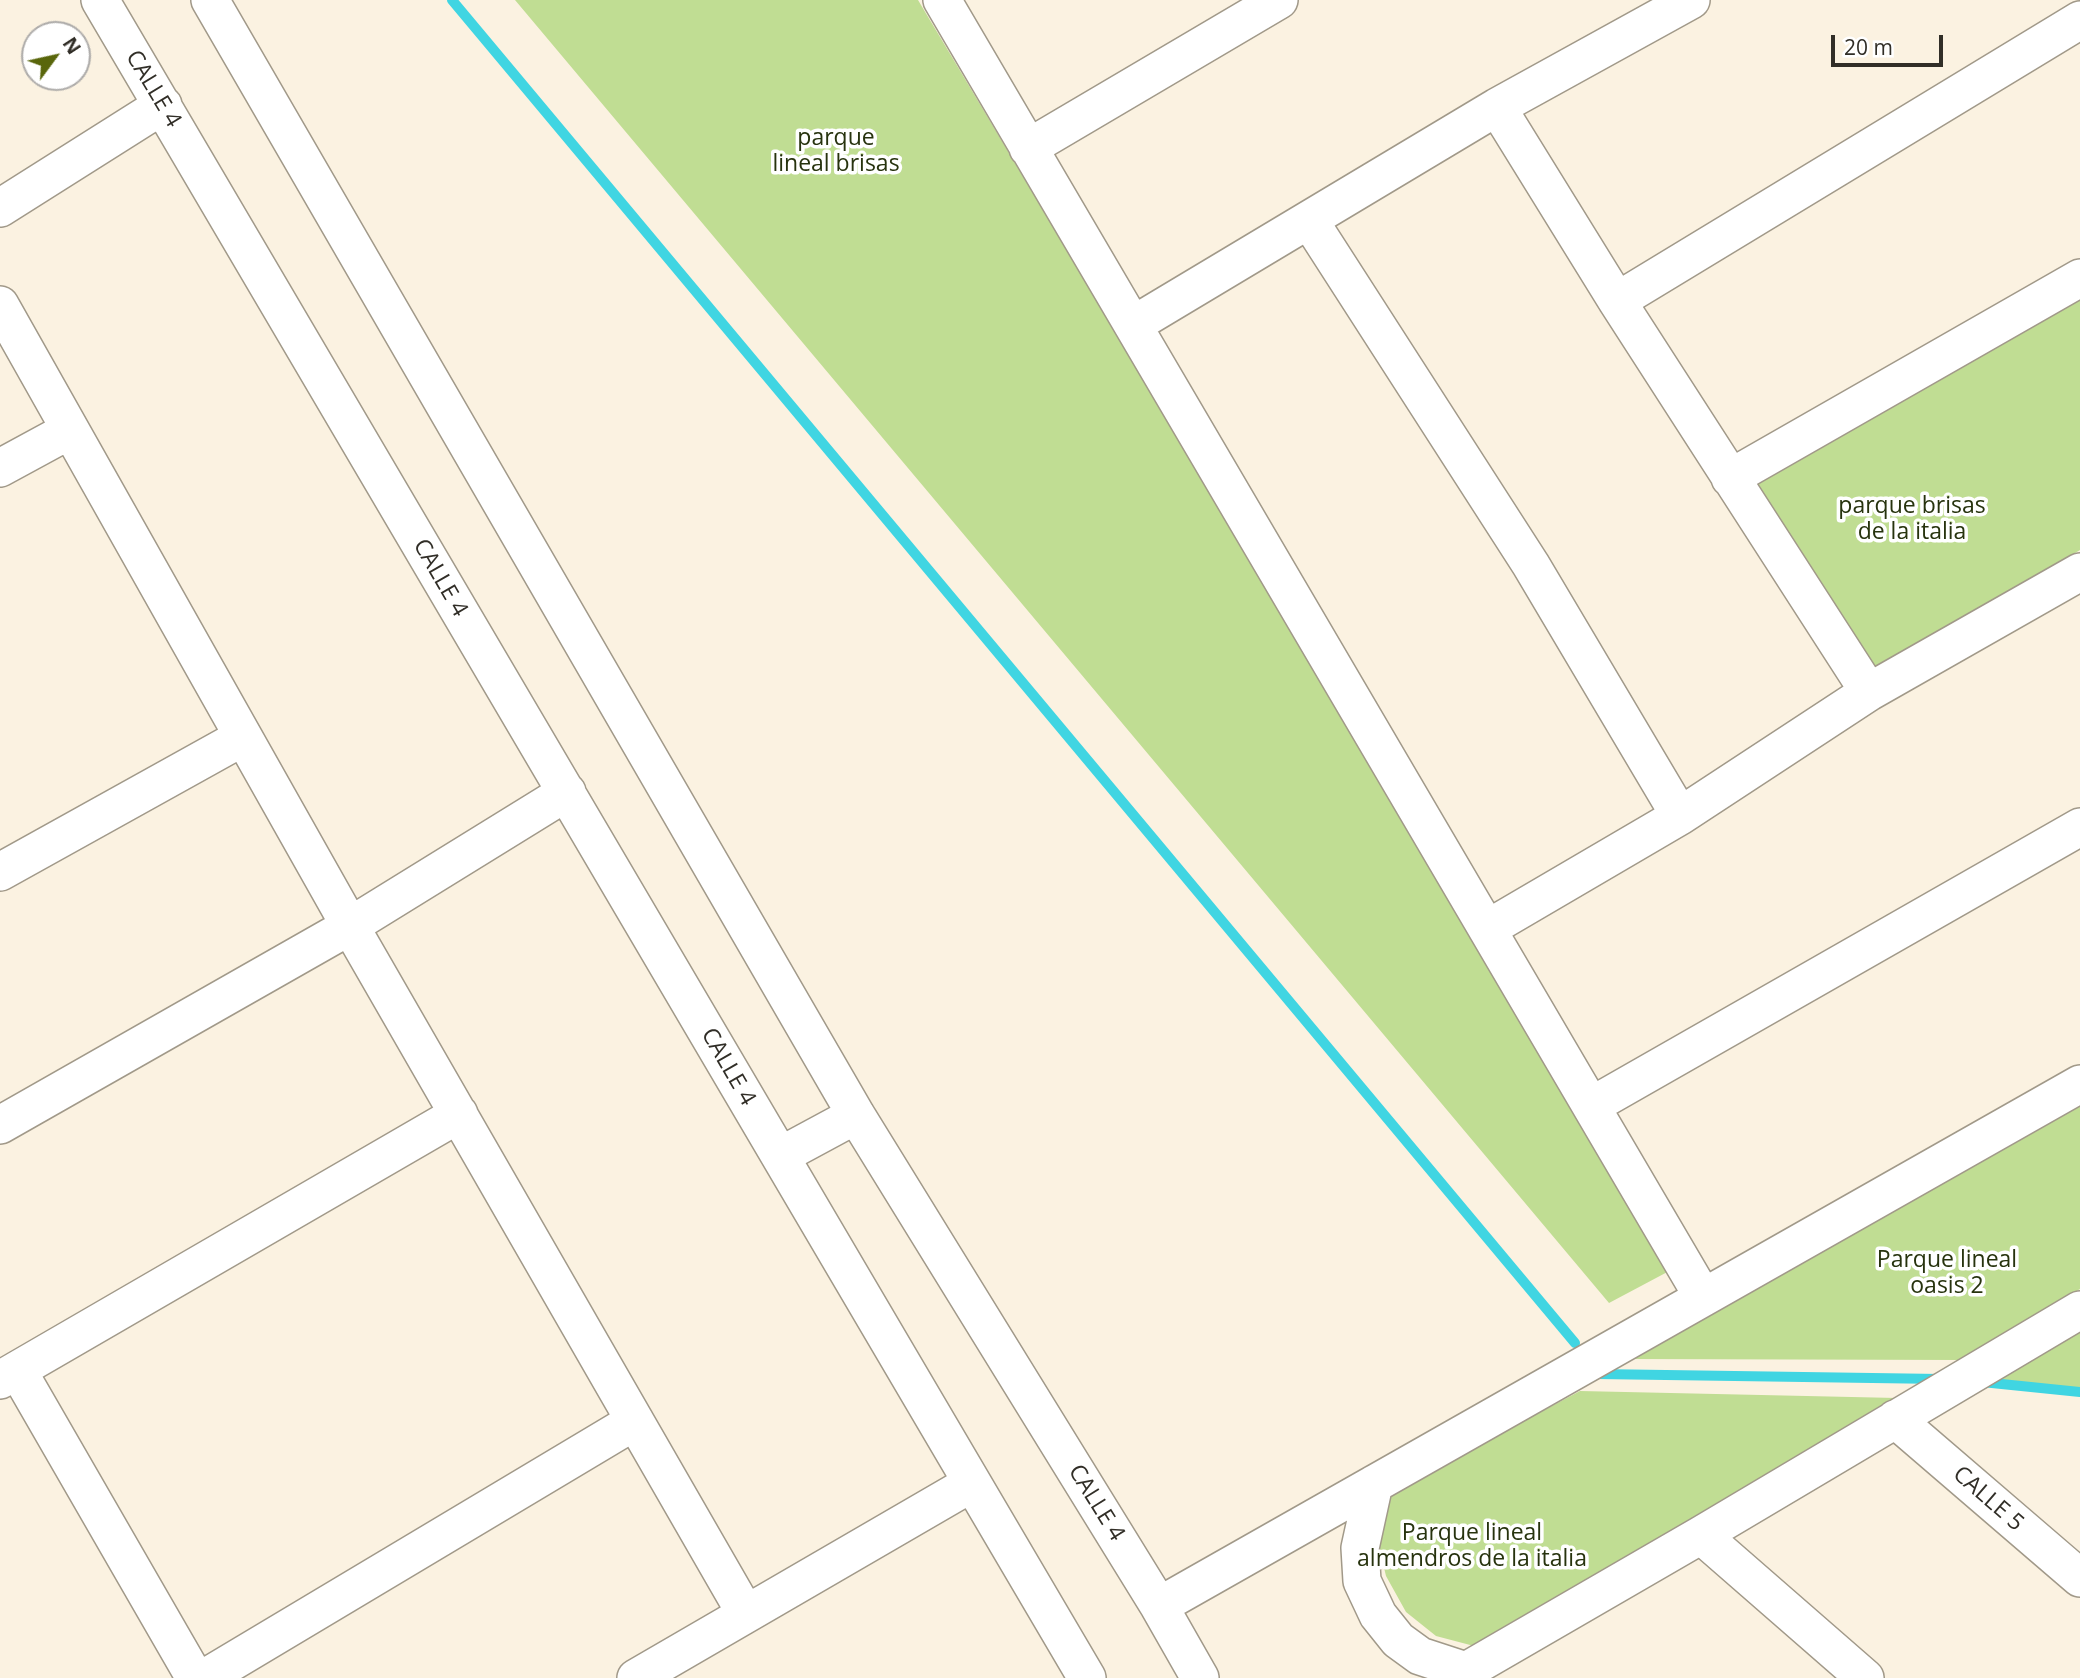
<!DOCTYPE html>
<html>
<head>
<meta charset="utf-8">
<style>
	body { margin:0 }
	#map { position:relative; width:2080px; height:1678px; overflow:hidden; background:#fbf2e1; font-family:"Open Sans",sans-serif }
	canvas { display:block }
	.north { position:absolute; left:21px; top:21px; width:70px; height:70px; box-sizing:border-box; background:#fff; border:2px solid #adaba9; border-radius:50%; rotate:57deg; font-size:19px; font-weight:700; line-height:28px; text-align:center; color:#312e27 }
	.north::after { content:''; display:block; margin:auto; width:24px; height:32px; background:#59660b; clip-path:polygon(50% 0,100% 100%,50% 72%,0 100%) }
	.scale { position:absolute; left:1831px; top:35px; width:112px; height:32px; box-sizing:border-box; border:4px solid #312e27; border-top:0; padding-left:9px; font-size:21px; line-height:24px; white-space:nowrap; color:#312e27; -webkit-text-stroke:5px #fff; paint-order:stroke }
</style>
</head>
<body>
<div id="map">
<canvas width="2080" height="1678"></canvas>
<div class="north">N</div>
<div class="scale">20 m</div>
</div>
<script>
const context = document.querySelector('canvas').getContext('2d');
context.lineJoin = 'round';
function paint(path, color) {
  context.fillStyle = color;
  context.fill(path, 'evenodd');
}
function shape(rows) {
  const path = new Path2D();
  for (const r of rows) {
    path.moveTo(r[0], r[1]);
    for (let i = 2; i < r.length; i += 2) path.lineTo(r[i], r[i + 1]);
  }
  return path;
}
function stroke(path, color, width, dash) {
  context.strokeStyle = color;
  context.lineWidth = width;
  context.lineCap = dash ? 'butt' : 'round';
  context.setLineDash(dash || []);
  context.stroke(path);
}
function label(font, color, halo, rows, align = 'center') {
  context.font = font + ' "Open Sans",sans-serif';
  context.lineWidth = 7;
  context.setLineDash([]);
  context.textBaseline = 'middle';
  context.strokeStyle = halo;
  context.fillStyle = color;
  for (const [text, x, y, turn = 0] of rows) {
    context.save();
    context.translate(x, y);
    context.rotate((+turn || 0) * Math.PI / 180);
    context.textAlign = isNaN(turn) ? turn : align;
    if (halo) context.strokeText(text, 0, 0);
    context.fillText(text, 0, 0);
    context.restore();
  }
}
const green = shape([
	[515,0,918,0,1673,1269,1609,1303],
	[2080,296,2080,550,1877,673,1748,481],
	[2080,1104,2080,1289,1961,1360,1628,1359],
	[2080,1324,2080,1392,1986,1382],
	[1580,1391,1897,1398,1474,1646,1436,1636,1406,1612,1386,1576,1379,1547,1389,1493]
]);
const stream = shape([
	[452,0,1575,1343],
	[1597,1374,1941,1379],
	[1982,1382,2080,1392]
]);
const street = shape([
	[100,0,1087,1678],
	[210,0,856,1115,1159,1606,1200,1678],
	[942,0,1703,1297],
	[1497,107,1617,301,1869,692],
	[1028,148,1279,0],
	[0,208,163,105],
	[1309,220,1531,565,1680,816],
	[1617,301,2080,20],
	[0,305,350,926,0,1125],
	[1133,325,1497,107,1691,0],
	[0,468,70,430],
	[1730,478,2080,278],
	[567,792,350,926,746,1614],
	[0,872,243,737],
	[1487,929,1680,816,1869,692,2080,572],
	[1591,1106,2080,827],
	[780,1156,856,1115],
	[18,1371,195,1678],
	[0,1380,459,1114],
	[1895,1419,2080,1578],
	[1374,1484,1360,1548,1362,1581,1378,1615,1398,1640,1420,1656,1466,1671],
	[1701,1535,1865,1678],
	[1159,1606,2080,1084],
	[205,1678,635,1421],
	[636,1678,972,1483],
	[1454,1678,1701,1535,2080,1310]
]);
const streetNames = [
	["CALLE 4",153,89,59],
	["CALLE 4",440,578,60],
	["CALLE 4",728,1067,60],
	["CALLE 5",1988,1499,41],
	["CALLE 4",1096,1503,58]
];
const parkNames = [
	["parque",836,138],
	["lineal brisas",836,164],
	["parque brisas",1912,506],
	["de la italia",1912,532],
	["Parque lineal",1947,1260],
	["oasis 2",1947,1286],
	["Parque lineal",1472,1533],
	["almendros de la italia",1472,1559]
];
paint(green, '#c0dd93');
stroke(stream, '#40d5e2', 10);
stroke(street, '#a19989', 40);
stroke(street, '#fff', 37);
label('23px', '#312e27', '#fff', streetNames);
label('23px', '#27330e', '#fff', parkNames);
</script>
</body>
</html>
